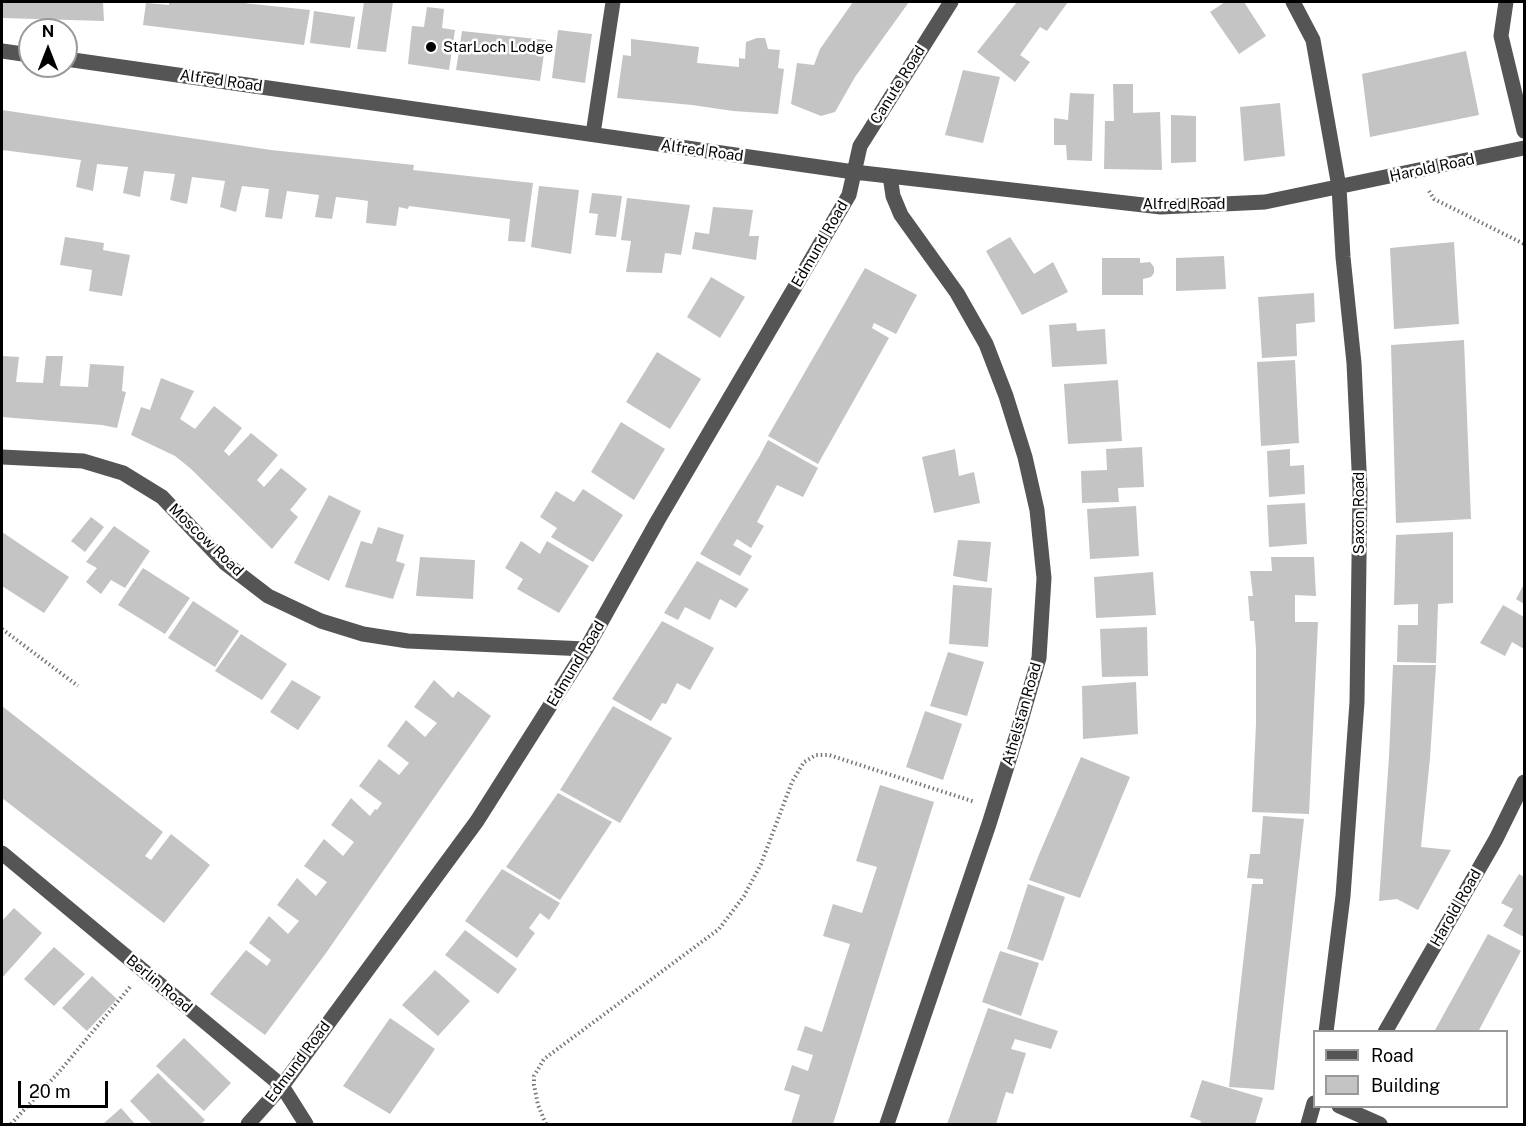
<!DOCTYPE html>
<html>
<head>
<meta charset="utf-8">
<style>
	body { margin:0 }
	#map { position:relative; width:1526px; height:1126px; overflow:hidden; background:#fff; font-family:"Public Sans",sans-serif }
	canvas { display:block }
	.frame { position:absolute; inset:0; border:3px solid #000; pointer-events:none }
	.legend { position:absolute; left:1313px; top:1030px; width:195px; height:78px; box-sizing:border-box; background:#fff; border:2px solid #999; margin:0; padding:8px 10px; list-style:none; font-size:18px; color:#000 }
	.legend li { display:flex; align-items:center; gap:12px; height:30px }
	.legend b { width:30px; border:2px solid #999 }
	.north { position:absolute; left:18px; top:18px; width:60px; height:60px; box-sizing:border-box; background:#fff; border:2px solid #999; border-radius:50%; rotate:0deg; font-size:16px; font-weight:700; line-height:24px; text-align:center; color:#000 }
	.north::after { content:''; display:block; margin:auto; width:21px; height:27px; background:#000; clip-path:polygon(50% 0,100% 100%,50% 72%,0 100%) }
	.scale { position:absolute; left:18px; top:1081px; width:90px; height:27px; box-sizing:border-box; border:3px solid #000; border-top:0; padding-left:8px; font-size:18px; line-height:21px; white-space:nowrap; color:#000; -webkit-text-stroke:4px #fff; paint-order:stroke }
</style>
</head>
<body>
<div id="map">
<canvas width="1526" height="1126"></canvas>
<div class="frame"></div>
<ul class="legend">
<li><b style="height:8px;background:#555"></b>Road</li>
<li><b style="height:16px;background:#c4c4c4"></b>Building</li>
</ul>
<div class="north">N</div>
<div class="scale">20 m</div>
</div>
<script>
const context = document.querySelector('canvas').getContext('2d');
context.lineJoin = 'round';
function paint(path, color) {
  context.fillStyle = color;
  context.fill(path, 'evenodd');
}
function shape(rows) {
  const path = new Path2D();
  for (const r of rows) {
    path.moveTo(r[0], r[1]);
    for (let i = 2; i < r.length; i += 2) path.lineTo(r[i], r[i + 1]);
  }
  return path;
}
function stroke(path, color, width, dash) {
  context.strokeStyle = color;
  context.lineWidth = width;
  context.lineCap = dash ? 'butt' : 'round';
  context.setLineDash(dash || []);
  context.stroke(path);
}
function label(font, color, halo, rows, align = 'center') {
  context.font = font + ' "Public Sans",sans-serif';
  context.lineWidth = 5;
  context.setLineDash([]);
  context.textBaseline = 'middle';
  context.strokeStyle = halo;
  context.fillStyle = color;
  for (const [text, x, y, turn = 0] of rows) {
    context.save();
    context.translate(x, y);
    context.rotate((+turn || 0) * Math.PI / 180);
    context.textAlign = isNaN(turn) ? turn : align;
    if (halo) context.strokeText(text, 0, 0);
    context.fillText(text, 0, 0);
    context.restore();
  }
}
const building = shape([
	[2,2,103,2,104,21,2,18],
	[169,2,234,2,310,10,304,45,143,25,146,3,169,5],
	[364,2,393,2,386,52,357,49],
	[853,2,909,2,855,77,835,112,821,116,791,104,797,63,814,65,820,49],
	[1017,2,1068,2,1047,31,1040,27,1020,55,1030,62,1015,82,977,52],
	[1225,2,1244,2,1266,36,1239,54,1210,12],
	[427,7,444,9,442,28,455,30,449,70,408,64,412,26,424,27],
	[314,11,355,17,350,48,310,43],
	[558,30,592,34,585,83,552,78],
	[462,31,546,40,540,81,456,70],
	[757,38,765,38,768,49,780,50,778,68,784,69,778,114,733,111,692,105,617,98,623,55,631,56,631,39,699,47,697,63,739,67,739,58,745,59,746,42],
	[1466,51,1479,115,1370,137,1362,74],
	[963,70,1000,77,983,143,945,135],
	[1113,84,1133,84,1133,113,1160,112,1162,170,1104,169,1105,121,1114,121],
	[1070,93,1094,94,1092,161,1067,160,1066,145,1054,145,1054,118,1068,120],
	[1280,103,1285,156,1244,161,1240,107],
	[2,110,271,150,414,165,413,170,533,183,525,242,508,241,510,219,409,206,408,209,399,207,396,226,366,223,368,201,362,200,336,197,332,219,315,217,319,195,287,191,282,219,265,217,269,189,242,186,236,212,220,207,225,181,192,177,187,204,170,200,175,174,144,171,140,197,123,193,128,167,97,164,93,191,76,187,81,160,2,150],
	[1171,115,1196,116,1196,162,1171,163],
	[539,186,579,190,571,254,531,247],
	[592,193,622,196,616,237,595,235,598,214,589,213],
	[627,198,690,205,681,255,665,253,662,273,626,272,631,241,621,240],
	[713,207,753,210,749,236,759,236,756,260,692,249,695,232,709,234],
	[65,237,104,243,103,250,130,255,122,296,89,291,92,270,60,265],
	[1010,237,1034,274,1053,262,1068,292,1022,315,986,251],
	[1454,242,1459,324,1394,329,1390,248],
	[1224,256,1226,289,1176,291,1176,258],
	[1102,258,1140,258,1140,263,1150,262,1154,267,1154,273,1151,277,1143,279,1143,295,1102,295],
	[865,268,917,295,896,334,874,323,872,328,889,338,818,464,768,436],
	[711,277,745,297,720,338,687,317],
	[1314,293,1315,322,1296,324,1297,356,1262,358,1258,297],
	[1076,323,1077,331,1105,329,1107,364,1052,367,1049,325],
	[1464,340,1471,519,1396,523,1391,345],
	[657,352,701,379,670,429,626,402],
	[2,356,19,357,16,382,43,383,46,356,63,356,60,386,88,387,90,364,124,366,122,391,126,392,117,428,102,425,2,417],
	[1295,360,1299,443,1261,446,1257,362],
	[161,378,194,391,180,419,195,429,214,406,242,428,224,451,229,456,251,433,278,455,257,480,264,487,281,468,307,489,290,510,298,517,272,549,190,468,175,456,131,435,141,407,150,410],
	[1118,380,1122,441,1068,444,1064,384],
	[621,422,665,449,634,500,591,472],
	[768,440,818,468,803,497,777,485,757,522,764,526,751,548,737,539,733,545,752,556,740,576,700,554,759,457],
	[1142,447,1144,487,1118,488,1119,502,1082,503,1081,471,1107,470,1106,449],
	[955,449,959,476,974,472,980,503,934,513,922,457],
	[1290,449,1290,466,1304,465,1305,494,1269,497,1267,451],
	[583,489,623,515,593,562,551,537,557,528,540,517,556,491,574,502],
	[329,495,361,511,329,581,294,563],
	[1305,503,1307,544,1269,547,1267,505],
	[1136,506,1139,556,1090,559,1087,509],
	[91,517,104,527,85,552,71,541],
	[114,526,150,551,125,588,111,580,101,594,86,582,97,568,86,562],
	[378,527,404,535,396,561,405,564,393,599,345,587,361,541,372,544],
	[2,532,69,577,44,613,2,586],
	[1453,532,1453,603,1438,604,1436,663,1397,662,1398,625,1418,625,1418,604,1394,605,1396,535],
	[958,540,991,542,987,582,953,576],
	[521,541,540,554,547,541,589,566,559,613,517,589,523,579,505,568],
	[420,557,475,560,473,599,416,596],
	[1271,557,1314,557,1316,596,1295,595,1295,622,1318,622,1309,814,1252,812,1256,724,1256,649,1254,621,1250,621,1248,596,1253,596,1250,571,1272,571],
	[697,561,749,589,736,608,720,599,710,620,685,607,678,620,664,613],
	[143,568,190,598,165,634,118,605],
	[1153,572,1156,615,1096,618,1094,577],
	[1524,584,1524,604,1516,599],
	[953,585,992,588,988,647,949,644],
	[193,601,239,631,215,667,168,638],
	[1503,605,1524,617,1524,649,1512,642,1505,656,1480,643],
	[662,621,714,648,690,690,677,683,666,704,662,703,651,721,612,699],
	[1147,627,1148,676,1102,677,1100,629],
	[241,634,287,664,262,700,215,671],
	[948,652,984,662,967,716,930,706],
	[1393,665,1436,665,1430,758,1421,847,1451,850,1418,910,1397,899,1379,901,1389,757],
	[292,680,321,697,298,730,270,712],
	[434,680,453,698,458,691,491,716,326,953,265,1035,210,994,246,950,267,966,271,960,249,943,269,916,288,934,299,921,277,905,297,878,316,896,327,882,304,866,324,839,343,856,354,842,331,825,351,798,370,816,375,809,377,810,382,803,359,786,379,759,399,775,409,763,387,746,406,720,425,737,437,723,414,707],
	[1136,682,1138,734,1083,739,1082,686],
	[2,706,163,832,145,856,151,860,171,834,210,865,164,923,2,798],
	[613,706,672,738,620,823,560,790],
	[925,711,962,724,943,780,906,767],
	[1081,757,1130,777,1080,898,1029,880,1040,852],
	[880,785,934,802,833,1124,791,1124,800,1095,784,1090,789,1075,792,1065,808,1071,813,1055,797,1050,805,1026,822,1032,850,944,823,936,833,904,862,913,877,867,856,861],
	[558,793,612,822,560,900,506,867],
	[1263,816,1304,819,1274,1090,1229,1087,1252,884,1263,884,1263,879,1247,878,1250,854,1260,854],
	[502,869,560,903,549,920,540,913,529,928,535,933,517,958,465,921],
	[1519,874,1524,877,1524,937,1503,926,1513,909,1501,903],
	[1028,884,1065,897,1043,961,1007,949],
	[14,908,42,933,2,978,2,921],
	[465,930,517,969,498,994,445,955],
	[1488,934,1521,951,1478,1032,1434,1032],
	[54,947,85,974,54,1006,24,979],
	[1000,951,1039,963,1021,1016,982,1002],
	[435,970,470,1001,438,1036,402,1005],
	[92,976,117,999,87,1031,62,1008],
	[988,1008,1058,1031,1051,1049,1015,1039,1011,1049,1026,1053,1013,1094,1006,1092,996,1124,947,1124],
	[390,1018,435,1049,390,1114,343,1086],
	[184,1038,231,1083,204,1111,156,1066],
	[158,1073,205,1120,201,1124,152,1124,130,1101],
	[1202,1080,1263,1098,1255,1124,1200,1124,1201,1121,1190,1117],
	[121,1108,135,1124,103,1124]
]);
const path = shape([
	[1429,191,1434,199,1524,244],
	[2,629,78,686],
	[11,1124,59,1072,130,987],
	[546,1124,538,1105,534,1085,534,1076,544,1059,719,929,744,896,761,864,792,782,804,762,816,755,829,755,975,802]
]);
const minor = shape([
	[1293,2,1313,40,1339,187,1343,257,1354,363,1360,490,1357,702,1343,896,1326,1032],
	[1506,2,1501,36,1524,131],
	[2,51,30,55],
	[66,59,854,172,1161,207,1265,202,1524,148],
	[593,134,613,2],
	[2,457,83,461,123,473,162,497,225,563,268,596,321,621,363,634,408,641,586,649],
	[2,853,282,1086,306,1124],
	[1385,1032,1496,839,1524,782],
	[1339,1106,1380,1124],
	[248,1124,282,1086,477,821,586,649,658,520,849,195,860,146,951,2],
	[887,1124,989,824,1018,731,1039,658,1044,578,1037,510,1025,457,1006,396,986,344,957,293,901,215,893,196,890,176],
	[1308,1124,1314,1103]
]);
const markers = [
	[431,47,6,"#000"]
];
const poiNames = [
	["StarLoch Lodge",443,47]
];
const streetNames = [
	["Alfred Road",221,81,8],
	["Canute Road",898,85,-58],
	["Alfred Road",702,151,8],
	["Harold Road",1432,168,-12],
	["Alfred Road",1184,204],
	["Edmund Road",820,244,-60],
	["Saxon Road",1359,513,-90],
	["Moscow Road",206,540,44],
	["Edmund Road",576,664,-59],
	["Athelstan Road",1022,714,-74],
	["Harold Road",1456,908,-60],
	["Berlin Road",159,984,40],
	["Edmund Road",298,1062,-53]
];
paint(building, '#c4c4c4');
stroke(path, '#777', 4, [1.5, 3]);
stroke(minor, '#555', 15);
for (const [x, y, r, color] of markers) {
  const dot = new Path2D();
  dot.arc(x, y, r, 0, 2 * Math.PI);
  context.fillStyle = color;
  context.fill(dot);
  stroke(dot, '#fff', 2);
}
label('15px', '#000', '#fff', poiNames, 'left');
label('15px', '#000', '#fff', streetNames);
</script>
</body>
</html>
